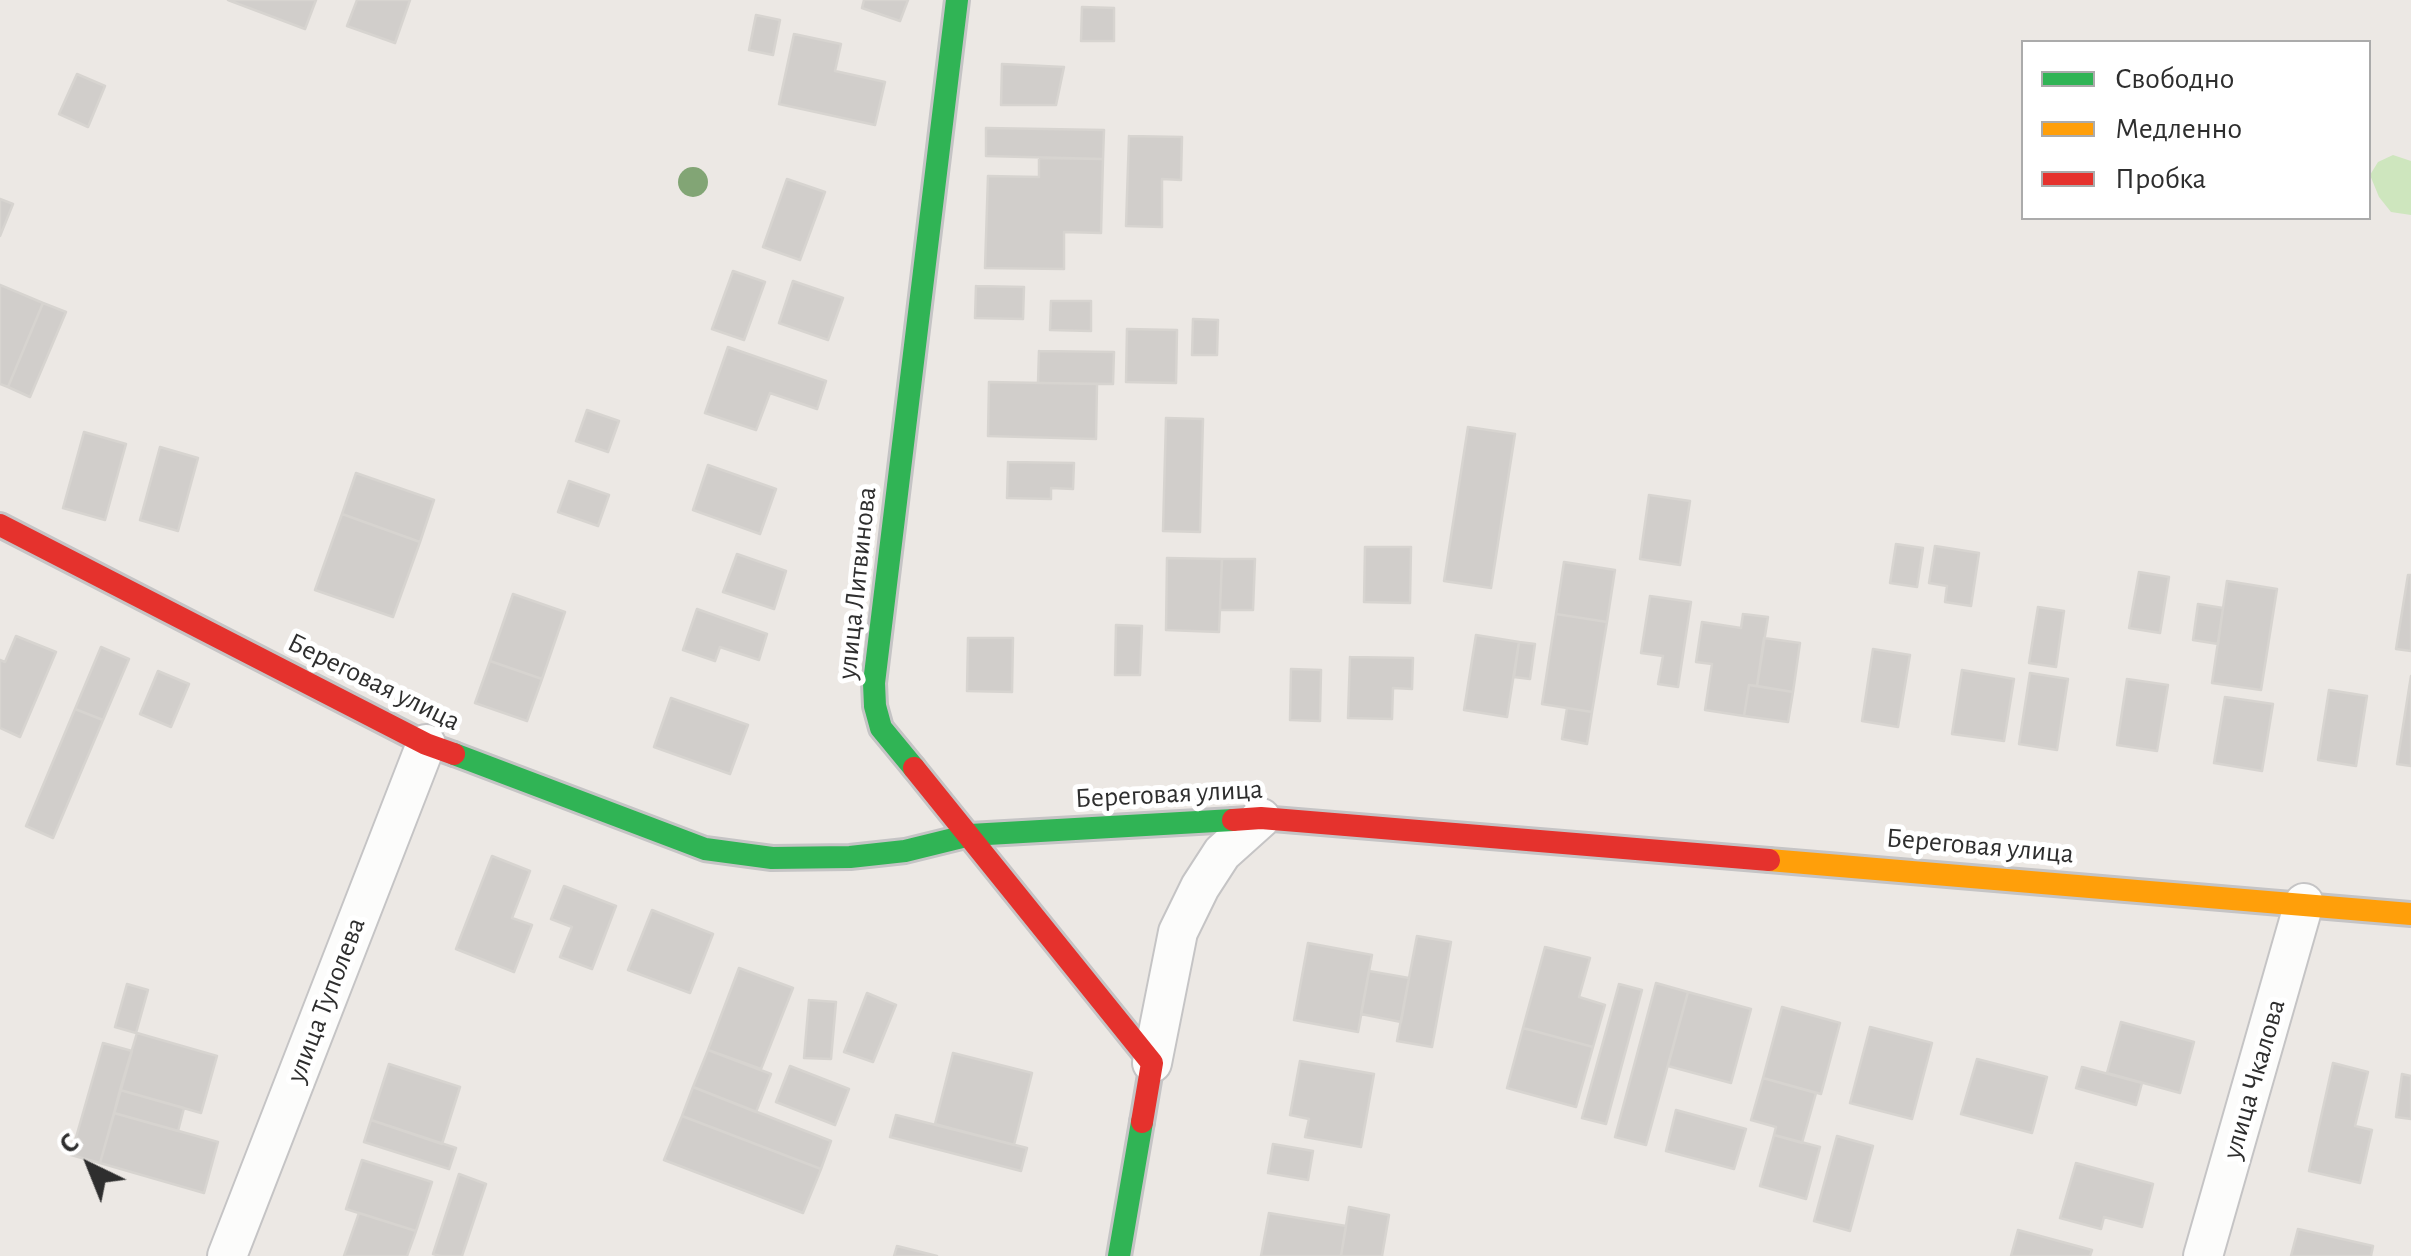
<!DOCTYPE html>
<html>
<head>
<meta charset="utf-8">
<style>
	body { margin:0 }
	#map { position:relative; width:2411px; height:1256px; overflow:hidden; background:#ece8e4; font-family:"Alegreya Sans",sans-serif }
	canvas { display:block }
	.legend { position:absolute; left:2021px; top:40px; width:350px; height:180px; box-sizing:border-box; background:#fff; border:2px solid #ababab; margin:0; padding:12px 18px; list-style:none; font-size:30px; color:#2e2e2e }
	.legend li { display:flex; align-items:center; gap:20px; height:50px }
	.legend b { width:50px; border:2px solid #ababab }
	.north { position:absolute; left:40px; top:1116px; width:100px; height:100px; -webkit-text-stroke:8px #fff; paint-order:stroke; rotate:317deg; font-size:28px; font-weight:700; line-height:40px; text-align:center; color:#2e2e2e }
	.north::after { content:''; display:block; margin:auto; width:35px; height:45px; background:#2e2e2e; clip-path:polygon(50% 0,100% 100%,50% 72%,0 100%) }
</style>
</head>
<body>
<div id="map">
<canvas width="2411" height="1256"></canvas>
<ul class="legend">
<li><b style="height:12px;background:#30b455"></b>Свободно</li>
<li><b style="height:12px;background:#ff9f0a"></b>Медленно</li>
<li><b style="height:12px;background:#e5322d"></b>Пробка</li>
</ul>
<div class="north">С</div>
</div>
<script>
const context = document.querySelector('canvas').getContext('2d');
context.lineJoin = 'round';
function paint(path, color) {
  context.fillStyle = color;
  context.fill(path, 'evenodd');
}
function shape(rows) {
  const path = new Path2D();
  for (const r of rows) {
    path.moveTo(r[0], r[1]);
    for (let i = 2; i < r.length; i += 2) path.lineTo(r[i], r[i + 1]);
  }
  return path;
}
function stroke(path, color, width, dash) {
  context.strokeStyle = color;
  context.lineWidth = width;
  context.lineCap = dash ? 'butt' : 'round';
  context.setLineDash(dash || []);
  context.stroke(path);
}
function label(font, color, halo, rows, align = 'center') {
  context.font = font + ' "Alegreya Sans",sans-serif';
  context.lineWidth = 10;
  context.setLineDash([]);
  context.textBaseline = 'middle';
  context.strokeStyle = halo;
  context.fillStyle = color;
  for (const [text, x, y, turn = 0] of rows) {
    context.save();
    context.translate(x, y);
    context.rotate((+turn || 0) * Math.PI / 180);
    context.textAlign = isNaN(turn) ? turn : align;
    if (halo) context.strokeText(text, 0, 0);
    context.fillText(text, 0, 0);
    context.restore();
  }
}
const green = shape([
	[2393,155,2411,161,2411,215,2391,212,2379,197,2370,175,2378,162]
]);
const building = shape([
	[228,0,316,0,305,29,228,0],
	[357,0,410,0,395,43,347,26,357,0],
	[864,0,908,0,900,21,862,8,864,0],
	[1082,7,1114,8,1114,41,1081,41,1082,7],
	[756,15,780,20,773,55,749,50,756,15],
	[794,34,841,44,835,71,885,82,875,125,779,104,794,34],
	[1002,64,1064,67,1056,105,1001,105,1002,64],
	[77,74,105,86,88,127,59,114,77,74],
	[986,128,1104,130,1103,159,986,156,986,128],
	[1129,136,1182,137,1181,180,1162,179,1162,227,1126,226,1129,136],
	[1039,158,1103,159,1101,233,1064,232,1064,269,985,268,988,176,1039,177,1039,158],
	[787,179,825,192,800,260,763,247,787,179],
	[0,199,13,204,0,236,0,199],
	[733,271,765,282,744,340,712,329,733,271],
	[793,281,843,298,828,340,779,323,793,281],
	[0,285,43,303,8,387,0,384,0,285],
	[976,286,1024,287,1023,319,975,318,976,286],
	[1051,301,1091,301,1091,331,1050,330,1051,301],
	[43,303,66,312,30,397,8,387,43,303],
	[1193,319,1218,320,1217,355,1192,355,1193,319],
	[1127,329,1177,330,1176,383,1126,382,1127,329],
	[728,347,826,381,817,409,770,393,756,430,705,413,728,347],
	[1039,351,1114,352,1113,384,1038,383,1039,351],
	[989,382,1097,384,1096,439,988,436,989,382],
	[587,410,619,421,608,452,576,441,587,410],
	[1166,418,1203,419,1200,532,1163,531,1166,418],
	[1468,427,1515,434,1491,588,1444,581,1468,427],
	[84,432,126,444,105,520,63,508,84,432],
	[160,447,198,458,178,531,140,520,160,447],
	[1008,462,1074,463,1073,489,1051,488,1051,499,1007,498,1008,462],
	[708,465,776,489,760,534,693,510,708,465],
	[356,473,434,500,420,542,342,514,356,473],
	[569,481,609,495,598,526,558,512,569,481],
	[1649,495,1690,501,1680,565,1640,559,1649,495],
	[342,514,420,542,393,617,315,590,342,514],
	[1896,544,1923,548,1917,587,1890,583,1896,544],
	[1935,546,1979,553,1971,606,1945,602,1947,586,1929,583,1935,546],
	[1365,547,1411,547,1410,603,1364,602,1365,547],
	[737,554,786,571,774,609,723,592,737,554],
	[1167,558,1222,559,1219,632,1166,630,1167,558],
	[1222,559,1255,559,1253,610,1220,610,1222,559],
	[1564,562,1615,570,1607,622,1556,614,1564,562],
	[2139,572,2169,577,2160,633,2129,628,2139,572],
	[2408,575,2411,575,2411,651,2396,649,2408,575],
	[2227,581,2277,589,2261,690,2212,683,2227,581],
	[513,594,565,612,542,679,490,661,513,594],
	[1650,596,1691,602,1678,687,1658,684,1663,656,1641,653,1650,596],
	[2198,604,2223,608,2218,644,2193,640,2198,604],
	[2038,607,2064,611,2056,667,2029,663,2038,607],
	[697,609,767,634,759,660,720,647,715,661,683,650,697,609],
	[1556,614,1607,622,1592,712,1542,704,1556,614],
	[1743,614,1768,617,1757,686,1749,685,1744,716,1705,710,1712,664,1696,662,1702,622,1741,628,1743,614],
	[1116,625,1142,626,1140,675,1115,675,1116,625],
	[1476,635,1519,642,1507,717,1464,710,1476,635],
	[16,636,56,652,20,737,0,728,0,660,5,662,16,636],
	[968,638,1013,638,1012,692,967,691,968,638],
	[1764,638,1800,643,1793,692,1757,686,1764,638],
	[1519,642,1535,644,1530,679,1514,677,1519,642],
	[101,647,129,659,103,720,75,709,101,647],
	[1873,649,1910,655,1898,727,1862,721,1873,649],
	[1350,657,1413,658,1412,689,1393,688,1392,719,1348,718,1350,657],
	[490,661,542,679,527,721,475,703,490,661],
	[1291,669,1321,670,1320,721,1290,720,1291,669],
	[1962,670,2014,679,2004,741,1952,734,1962,670],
	[158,671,189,684,171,727,140,714,158,671],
	[2030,673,2068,679,2057,750,2019,744,2030,673],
	[2411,676,2411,766,2397,764,2411,676],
	[2127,679,2168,685,2157,751,2117,745,2127,679],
	[1749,685,1793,692,1788,722,1744,716,1749,685],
	[2329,690,2367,696,2356,766,2318,760,2329,690],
	[2225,697,2273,704,2262,771,2214,763,2225,697],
	[671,698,748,725,730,774,654,747,671,698],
	[1567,708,1592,712,1587,744,1562,739,1567,708],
	[75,709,103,720,53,838,26,826,75,709],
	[492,856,530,871,512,918,532,925,514,972,456,949,492,856],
	[564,886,616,906,592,969,560,957,572,927,551,919,564,886],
	[652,910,713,934,690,993,628,970,652,910],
	[1417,936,1451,942,1432,1047,1397,1041,1417,936],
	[1308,943,1372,955,1358,1032,1294,1020,1308,943],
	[1545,947,1590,958,1579,997,1605,1005,1593,1047,1523,1028,1545,947],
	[739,968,793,988,761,1069,708,1050,739,968],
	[1369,971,1409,978,1401,1022,1361,1014,1369,971],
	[1656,983,1688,992,1646,1145,1615,1137,1656,983],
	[127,984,148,990,136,1033,115,1027,127,984],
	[1619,984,1642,990,1606,1124,1582,1118,1619,984],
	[1688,992,1751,1009,1731,1083,1668,1066,1688,992],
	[867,993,896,1005,873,1062,844,1052,867,993],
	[809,1000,836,1002,831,1059,804,1058,809,1000],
	[1782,1007,1840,1023,1821,1094,1763,1078,1782,1007],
	[2121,1022,2194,1042,2180,1093,2107,1073,2121,1022],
	[1870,1027,1932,1043,1912,1119,1850,1103,1870,1027],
	[1523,1028,1593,1047,1576,1107,1507,1088,1523,1028],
	[137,1033,217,1056,201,1113,120,1090,137,1033],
	[103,1043,132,1051,100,1163,71,1155,103,1043],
	[708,1050,771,1074,756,1112,693,1087,708,1050],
	[953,1053,1032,1073,1014,1145,935,1124,953,1053],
	[1977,1059,2047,1077,2032,1133,1961,1114,1977,1059],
	[1300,1061,1374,1074,1361,1147,1305,1137,1309,1119,1290,1115,1300,1061],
	[2333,1063,2368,1072,2355,1126,2372,1130,2360,1183,2309,1171,2333,1063],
	[389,1064,460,1087,442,1144,371,1120,389,1064],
	[790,1066,849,1089,835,1125,776,1102,790,1066],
	[2082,1067,2142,1083,2136,1105,2076,1088,2082,1067],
	[2402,1074,2411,1076,2411,1119,2396,1117,2402,1074],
	[1763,1078,1816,1093,1802,1143,1774,1135,1776,1127,1751,1120,1763,1078],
	[693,1087,831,1141,821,1169,682,1116,693,1087],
	[120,1090,184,1108,178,1131,114,1113,120,1090],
	[1676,1110,1746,1129,1734,1169,1666,1151,1676,1110],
	[114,1113,218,1142,204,1193,100,1163,114,1113],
	[896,1115,1027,1148,1021,1171,890,1137,896,1115],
	[682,1116,821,1169,803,1213,664,1160,682,1116],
	[371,1120,456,1148,449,1169,364,1142,371,1120],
	[1774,1135,1820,1147,1806,1199,1760,1186,1774,1135],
	[1837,1136,1873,1146,1850,1231,1814,1221,1837,1136],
	[1273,1144,1313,1151,1308,1180,1268,1173,1273,1144],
	[362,1160,432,1182,416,1231,346,1209,362,1160],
	[2076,1163,2153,1184,2142,1227,2104,1217,2101,1229,2060,1218,2076,1163],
	[459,1174,486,1184,462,1256,440,1256,433,1254,459,1174],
	[1349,1207,1389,1215,1382,1256,1341,1256,1349,1207],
	[359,1213,416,1231,407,1256,344,1256,359,1213],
	[1269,1213,1346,1226,1341,1256,1261,1256,1269,1213],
	[2298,1229,2373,1246,2371,1256,2291,1256,2298,1229],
	[2018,1230,2092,1250,2090,1256,2011,1256,2018,1230],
	[897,1246,937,1256,894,1256,897,1246]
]);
const street = shape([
	[1152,1063,1178,932,1200,887,1222,853,1261,818],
	[227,1256,426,744],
	[2203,1256,2304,903]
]);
const fast = shape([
	[454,754,705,849,772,858,850,857,905,851,970,835,1233,820],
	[914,768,881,728,875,706,874,683,957,0],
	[1119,1256,1142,1122]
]);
const slow = shape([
	[1769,860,2411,914]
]);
const jam = shape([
	[0,525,426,744,454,754],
	[914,768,1152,1063,1142,1122],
	[1233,820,1261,818,1769,860]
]);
const trees = [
	[693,182]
];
const streetNames = [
	["улица Литвинова",857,583,-84],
	["Береговая улица",374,682,26],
	["Береговая улица",1169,794,-3],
	["Береговая улица",1980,846,5],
	["улица Туполева",326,1000,-69],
	["улица Чкалова",2254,1079,-74]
];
paint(green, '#cee6be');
paint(building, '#d1cecb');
stroke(building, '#d7d4d0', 2.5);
stroke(street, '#c5c4c5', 42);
stroke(fast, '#c5c4c5', 28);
stroke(slow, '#c5c4c5', 28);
stroke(jam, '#c5c4c5', 28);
stroke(street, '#fcfcfb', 38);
stroke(fast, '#30b455', 22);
stroke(slow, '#ff9f0a', 22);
stroke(jam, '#e5322d', 22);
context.fillStyle = '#82a575';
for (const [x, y] of trees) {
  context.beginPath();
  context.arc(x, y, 15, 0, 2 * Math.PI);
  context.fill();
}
label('28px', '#2e2e2e', '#fff', streetNames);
</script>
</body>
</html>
